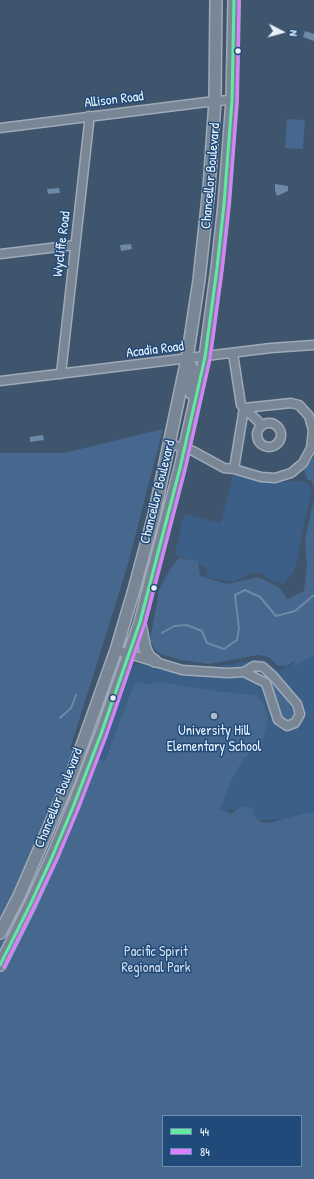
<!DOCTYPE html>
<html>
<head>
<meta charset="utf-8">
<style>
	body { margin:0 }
	#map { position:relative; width:314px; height:1179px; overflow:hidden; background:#3f556e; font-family:"Patrick Hand",sans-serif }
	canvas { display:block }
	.legend { position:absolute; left:162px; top:1115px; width:140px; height:52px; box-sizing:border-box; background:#1f4a7a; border:1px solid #6f8dac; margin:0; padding:5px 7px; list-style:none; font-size:12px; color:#e8f1f8 }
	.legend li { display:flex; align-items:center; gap:8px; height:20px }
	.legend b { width:20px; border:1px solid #6f8dac }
	.north { position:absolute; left:262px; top:12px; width:40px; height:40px; -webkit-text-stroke:3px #1f4a7a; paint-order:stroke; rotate:96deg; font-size:11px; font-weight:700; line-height:16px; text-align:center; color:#e8f1f8 }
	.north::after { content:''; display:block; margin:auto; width:14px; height:18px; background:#e8f1f8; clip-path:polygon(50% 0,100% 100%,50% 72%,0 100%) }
</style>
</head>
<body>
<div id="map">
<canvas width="314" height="1179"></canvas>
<ul class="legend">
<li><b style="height:5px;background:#60e9a3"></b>44</li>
<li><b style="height:5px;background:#d880ff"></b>84</li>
</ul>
<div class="north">N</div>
</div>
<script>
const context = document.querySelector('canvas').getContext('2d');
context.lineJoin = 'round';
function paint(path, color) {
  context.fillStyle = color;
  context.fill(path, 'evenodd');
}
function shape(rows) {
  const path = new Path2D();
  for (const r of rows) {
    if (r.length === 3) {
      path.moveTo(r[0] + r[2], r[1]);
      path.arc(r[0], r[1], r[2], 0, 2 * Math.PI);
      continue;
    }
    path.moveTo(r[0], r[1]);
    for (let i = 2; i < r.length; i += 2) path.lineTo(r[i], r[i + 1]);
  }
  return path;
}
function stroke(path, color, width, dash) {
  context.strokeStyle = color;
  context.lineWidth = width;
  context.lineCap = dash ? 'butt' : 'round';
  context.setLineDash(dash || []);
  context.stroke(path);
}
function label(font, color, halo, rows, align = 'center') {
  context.font = font + ' "Patrick Hand",sans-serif';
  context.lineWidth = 3;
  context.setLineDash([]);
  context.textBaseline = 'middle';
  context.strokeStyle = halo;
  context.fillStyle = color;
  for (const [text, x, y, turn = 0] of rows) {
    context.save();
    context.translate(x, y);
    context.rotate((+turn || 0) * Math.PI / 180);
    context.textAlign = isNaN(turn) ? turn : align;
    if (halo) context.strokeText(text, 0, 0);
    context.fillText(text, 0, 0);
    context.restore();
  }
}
const built = shape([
	[234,469,276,482,303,481,308,484,312,490,302,533,297,562,293,573,283,584,272,581,261,573,248,574,234,582,206,577,208,568,175,554,184,514,221,523],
	[314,653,314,810,294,819,259,820,229,808,227,812,220,809,221,806,99,760,129,672,135,665,157,660,178,666,203,668,263,659,279,671]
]);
const green = shape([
	[287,119,305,120,303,149,285,148],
	[163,429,127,567,71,746,105,762,134,684,138,682,148,685,160,682,223,692,256,695,263,702,268,718,263,739,242,761,229,785,220,809,231,814,244,806,253,809,254,816,261,822,269,823,314,811,314,1179,0,1179,0,453,64,453],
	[163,1116,301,1116,301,1166,163,1166],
	[314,457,314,493,312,481,307,479,304,469],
	[314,499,314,655,294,666,295,661,287,666,278,666,269,657,258,655,209,664,181,660,161,654,156,651,150,641,159,590,170,569,179,558,198,561,200,576,227,584,258,577,280,588,287,599,304,591,307,566,305,540],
	[271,684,276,685,293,709,295,714,290,719,286,720,281,716,270,686]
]);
const water = shape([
	[305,31,314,34,314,41,303,37],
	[275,184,288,186,288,191,277,196,275,191],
	[59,188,60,193,48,194,47,189],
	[131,244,132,249,121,251,120,245],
	[43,435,44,440,30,442,30,437]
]);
const stream = shape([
	[162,633,174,626,187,625,202,631,207,643,224,649,237,640,239,628,235,595,245,590,260,597,276,616,295,611,314,595],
	[60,718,71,708,76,695]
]);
const minor = shape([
	[0,128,215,101,232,100],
	[0,254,75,245],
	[233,353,241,405,262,425],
	[61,374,89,123,89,116],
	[0,381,271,348,314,345],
	[269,435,12],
	[170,444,193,451,224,468,234,469,261,477,275,478,291,473,303,463,311,448,313,430,309,416,299,405,291,403,244,408],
	[234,469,244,408],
	[116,650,182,670,227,673,244,672,266,683,278,720,287,726,295,723,300,714,297,704,273,676,263,667,254,666,244,672]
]);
const major = shape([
	[187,359,193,371,191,393],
	[140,624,145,649,149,657,155,661],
	[0,933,19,896,71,776,116,650,133,593,154,515,187,359,199,280,209,188,215,101,216,0],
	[0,965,30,905,52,857,73,807,101,734,140,622,180,468,205,357,217,268,224,204,232,100,234,0]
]);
const bus1 = shape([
	[0,965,30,905,52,857,73,807,101,734,140,622,180,468,205,357,217,268,224,204,232,100,234,0]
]);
const bus2 = shape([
	[4,967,34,907,57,859,78,809,106,736,145,623,185,469,210,358,222,269,229,204,237,100,239,0]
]);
const markers = [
	[238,51,3.5,"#e8f1f8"],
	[154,588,3.5,"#e8f1f8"],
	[113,698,3.5,"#e8f1f8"],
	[214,716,4,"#adbac8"]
];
const streetNames = [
	["Allison Road",114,100,-7],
	["Chancellor Boulevard",211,176,-85],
	["Wycliffe Road",62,244,-83],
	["Acadia Road",155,350,-7],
	["Chancellor Boulevard",158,492,-76],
	["Chancellor Boulevard",59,798,-68]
];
const poiNames = [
	["University Hill",214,731],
	["Elementary School",214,747]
];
const parkNames = [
	["Pacific Spirit",156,952],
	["Regional Park",156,968]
];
paint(built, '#3b5f87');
paint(green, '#46688e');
paint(water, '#6c89a7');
stroke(stream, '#6c89a7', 2);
stroke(minor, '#9faab7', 11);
stroke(major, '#9faab7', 14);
stroke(minor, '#798695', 8);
stroke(major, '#798695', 11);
stroke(bus1, '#60e9a3', 3);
stroke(bus2, '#d880ff', 3);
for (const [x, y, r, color] of markers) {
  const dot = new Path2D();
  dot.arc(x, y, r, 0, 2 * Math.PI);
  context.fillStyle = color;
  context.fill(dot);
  stroke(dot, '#1f4a7a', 1.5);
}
label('14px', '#e8f1f8', '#1f4a7a', streetNames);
label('14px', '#e8f1f8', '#1f4a7a', poiNames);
label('14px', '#d0dde9', '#1f4a7a', parkNames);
</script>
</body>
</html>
